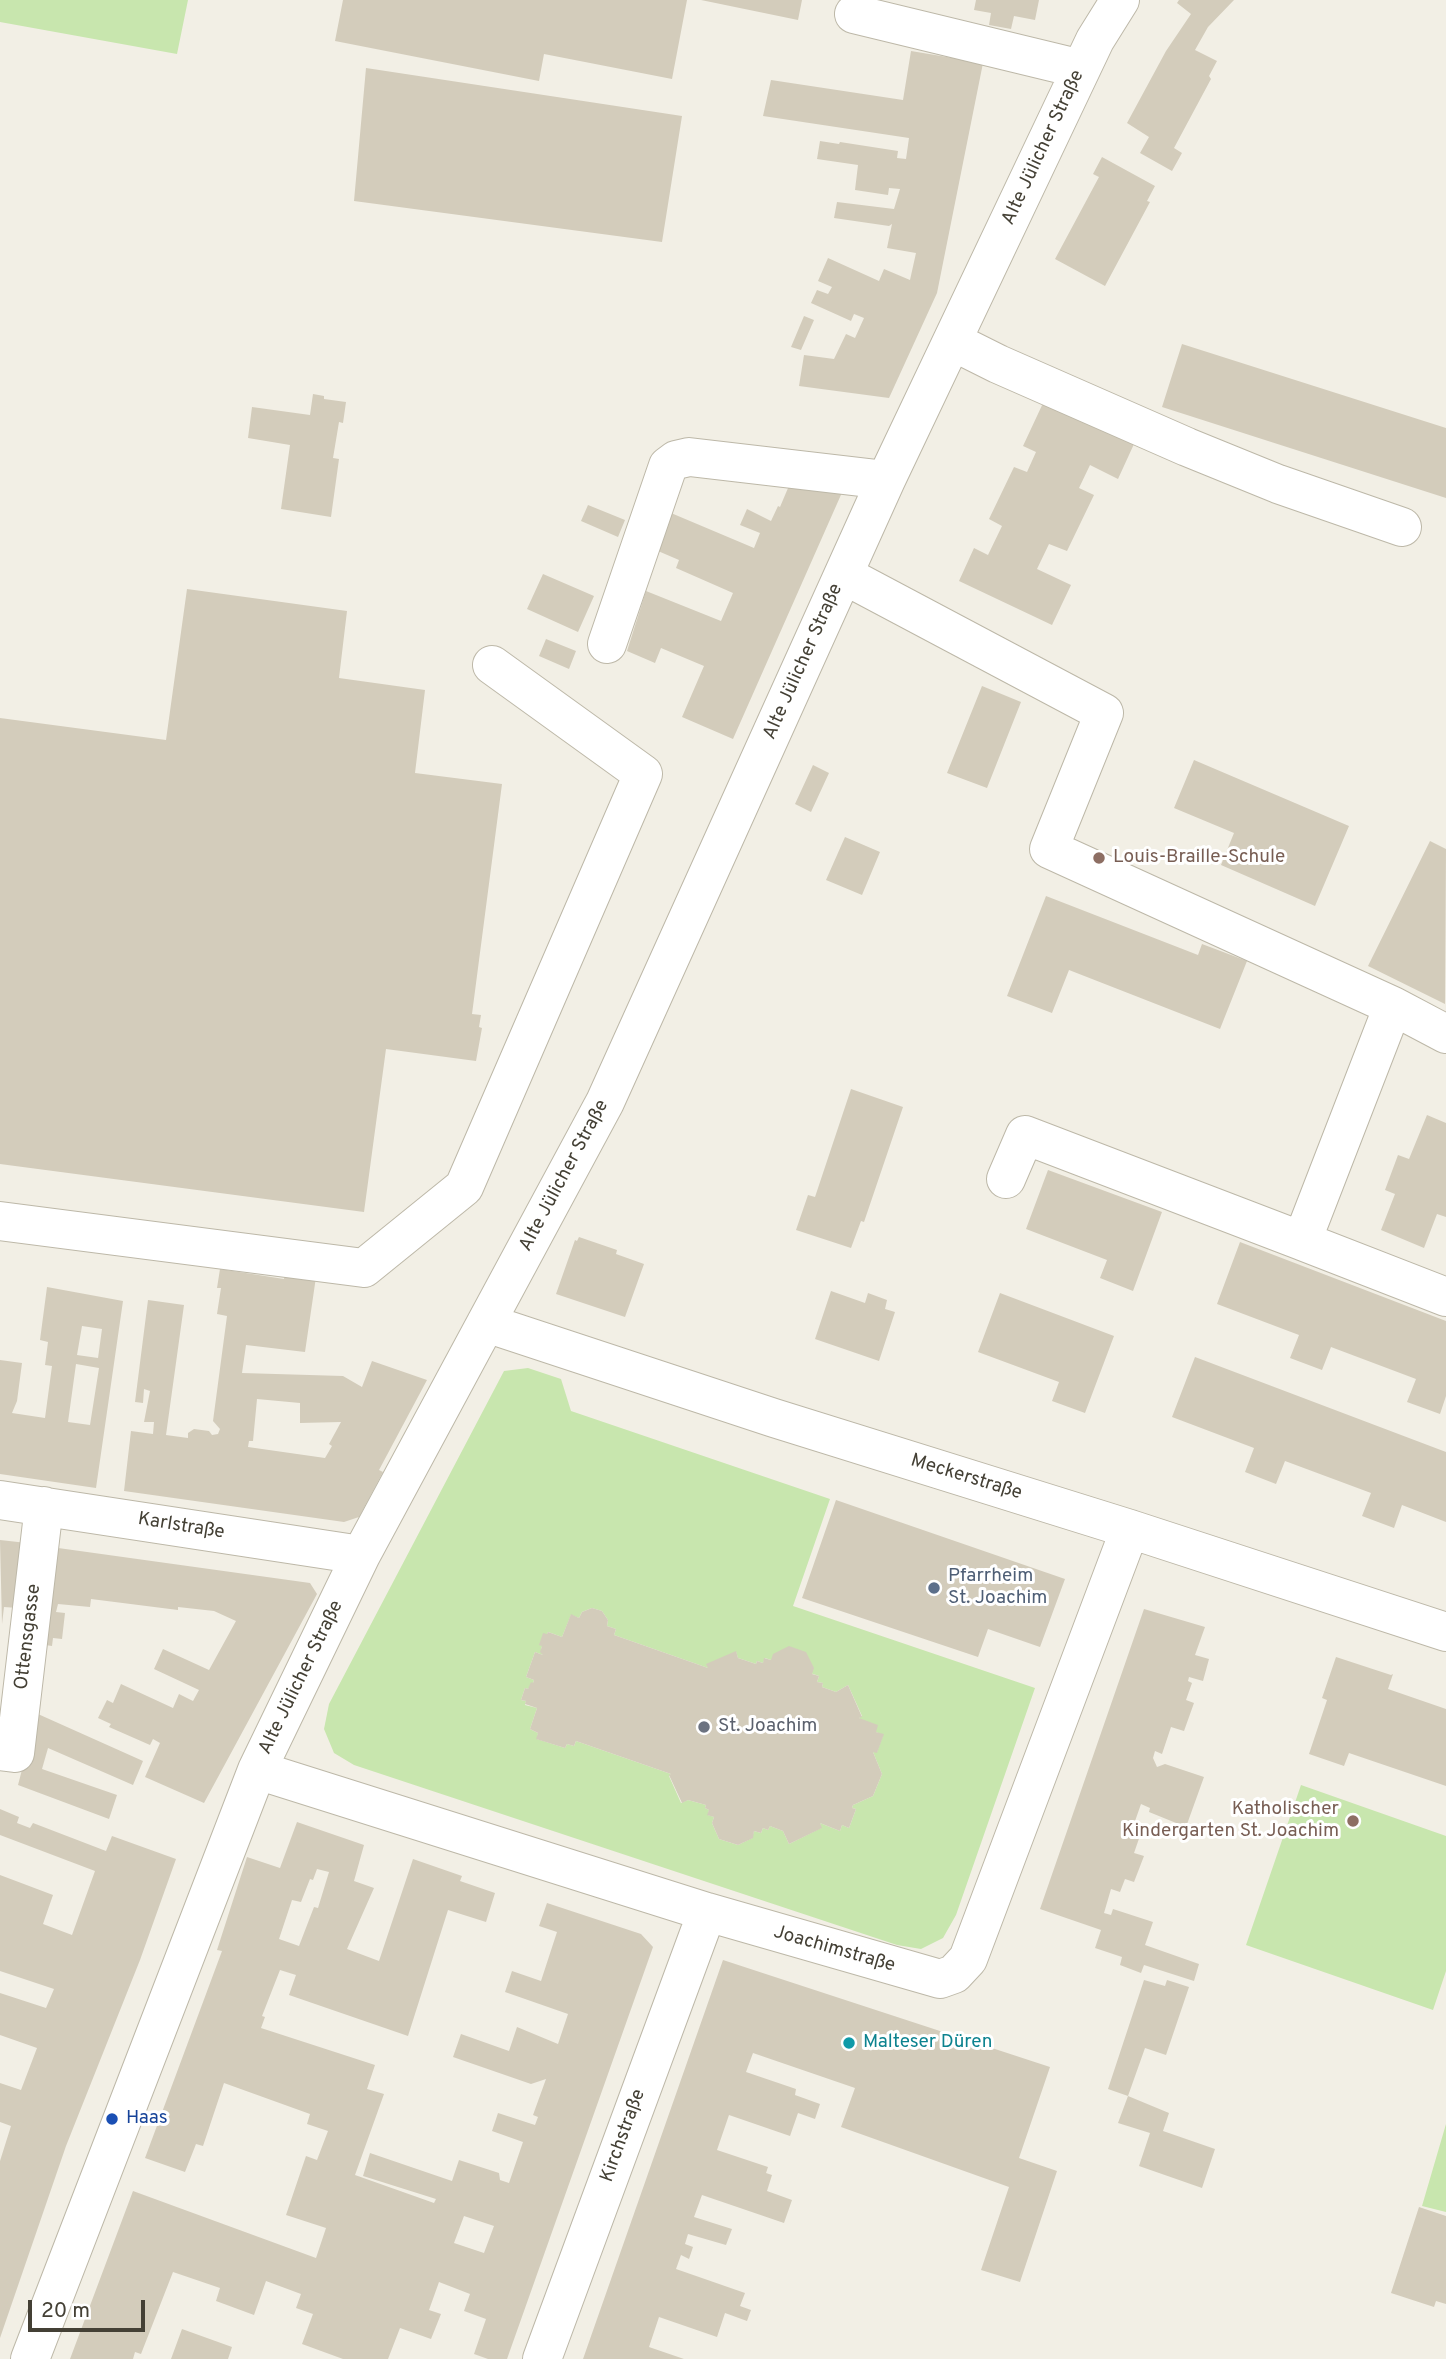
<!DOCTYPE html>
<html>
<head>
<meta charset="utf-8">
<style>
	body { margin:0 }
	#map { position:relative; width:1446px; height:2359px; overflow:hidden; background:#f2efe5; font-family:Overpass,sans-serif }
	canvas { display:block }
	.scale { position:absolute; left:28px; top:2300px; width:117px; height:32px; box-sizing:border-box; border:4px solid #444035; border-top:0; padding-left:9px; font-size:21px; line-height:24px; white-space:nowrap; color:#444035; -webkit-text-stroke:5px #fff; paint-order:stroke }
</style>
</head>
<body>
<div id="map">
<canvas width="1446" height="2359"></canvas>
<div class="scale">20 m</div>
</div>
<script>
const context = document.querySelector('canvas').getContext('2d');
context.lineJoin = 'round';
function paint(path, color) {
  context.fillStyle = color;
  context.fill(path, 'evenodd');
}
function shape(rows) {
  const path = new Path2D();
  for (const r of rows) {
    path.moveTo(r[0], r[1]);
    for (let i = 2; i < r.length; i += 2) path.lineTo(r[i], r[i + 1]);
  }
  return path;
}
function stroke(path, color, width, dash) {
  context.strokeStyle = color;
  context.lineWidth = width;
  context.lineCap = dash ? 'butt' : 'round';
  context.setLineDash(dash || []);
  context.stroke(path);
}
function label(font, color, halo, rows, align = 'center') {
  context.font = font + ' Overpass,sans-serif';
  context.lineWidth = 6;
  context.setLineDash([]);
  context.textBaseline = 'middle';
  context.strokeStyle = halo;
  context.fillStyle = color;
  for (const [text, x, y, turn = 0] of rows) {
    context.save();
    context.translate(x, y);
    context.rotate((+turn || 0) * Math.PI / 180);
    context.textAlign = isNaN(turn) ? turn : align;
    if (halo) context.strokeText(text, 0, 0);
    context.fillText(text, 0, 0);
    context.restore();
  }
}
const green = shape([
	[0,0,188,0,177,54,0,22],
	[528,1368,561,1379,571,1411,830,1499,793,1606,1035,1688,956,1915,943,1938,921,1949,897,1945,354,1765,334,1753,324,1729,329,1704,504,1371],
	[592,1608,602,1611,608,1620,607,1626,616,1629,614,1635,708,1668,736,1652,738,1658,756,1664,757,1661,763,1663,765,1658,819,1676,817,1682,823,1683,822,1687,836,1692,848,1685,862,1716,859,1718,876,1732,883,1735,877,1752,873,1752,882,1774,873,1796,853,1805,852,1808,856,1809,849,1828,842,1825,840,1831,820,1823,821,1828,789,1844,783,1831,770,1826,768,1830,763,1828,761,1833,754,1831,752,1838,738,1845,719,1839,712,1823,714,1817,708,1815,709,1810,705,1808,706,1805,688,1800,681,1803,669,1776,671,1774,576,1741,574,1746,567,1744,565,1748,537,1739,538,1733,530,1729,537,1708,525,1705,526,1701,521,1700,525,1688,528,1689,533,1683,534,1680,526,1677,535,1652,543,1655,541,1649,548,1632,562,1637,571,1615,579,1618,582,1612],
	[1301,1785,1446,1836,1446,1971,1433,2010,1246,1945],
	[1446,2124,1446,2212,1422,2206]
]);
const building = shape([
	[343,0,687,0,672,79,544,54,539,81,335,41],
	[701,0,802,0,798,20],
	[976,0,1039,0,1035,20,1014,16,1011,29,989,25,991,13,974,10],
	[1179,0,1234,0,1208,27,1195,50,1217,61,1209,76,1211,79,1174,148,1182,153,1172,171,1140,153,1149,137,1127,123,1166,51,1191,14,1177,3],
	[911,51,983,63,937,293,889,398,799,386,804,355,834,359,846,334,855,338,864,318,854,314,851,321,811,303,817,290,828,294,832,287,818,281,828,258,879,281,884,269,910,280,916,253,887,248,892,224,889,226,834,218,837,202,894,209,900,189,889,188,888,195,855,190,858,165,817,159,820,141,839,144,840,142,898,151,897,158,906,159,909,138,763,116,771,80,903,100],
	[366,68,682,116,662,242,354,201],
	[1102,157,1155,186,1147,201,1150,202,1105,286,1055,259,1099,177,1093,174],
	[804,316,814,320,801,350,791,347],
	[1182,344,1446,428,1446,498,1162,407],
	[313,394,324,396,324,399,346,402,343,423,339,422,333,458,339,459,331,517,281,509,290,445,248,438,252,407,310,415],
	[1044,401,1134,444,1118,479,1090,465,1079,488,1094,495,1067,551,1049,544,1037,569,1071,585,1052,625,959,581,974,548,988,555,1002,526,989,519,1014,467,1027,472,1036,452,1023,446],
	[791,481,844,488,733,739,682,717,704,666,661,648,655,663,627,651,646,591,721,621,733,593,676,568,679,560,658,551,671,513,754,548,760,533,740,525,747,509,771,521,778,506,780,507],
	[588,505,625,520,618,537,581,521],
	[543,574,594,596,578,632,527,609],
	[187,589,347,611,339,678,425,690,415,773,502,784,472,1014,481,1015,479,1027,482,1028,476,1061,386,1049,364,1212,0,1164,0,718,166,740],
	[546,639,576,651,569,669,539,656],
	[982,686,1021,702,987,788,947,773],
	[1194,760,1349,826,1315,906,1221,865,1234,833,1174,808],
	[813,765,829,773,811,812,795,804],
	[845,837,880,852,862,895,826,880],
	[1430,841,1446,849,1445,1004,1368,966],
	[1046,896,1198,955,1202,944,1247,961,1220,1029,1069,970,1052,1013,1007,996],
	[851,1089,903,1107,864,1222,861,1221,851,1248,796,1230,808,1195,815,1197],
	[1427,1115,1446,1123,1446,1217,1437,1214,1424,1248,1381,1230,1395,1194,1385,1190,1398,1155,1409,1159],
	[1048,1170,1162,1212,1133,1291,1100,1278,1107,1260,1026,1229],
	[579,1237,617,1250,616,1254,644,1264,625,1317,556,1294,575,1240,577,1241],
	[1240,1242,1446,1321,1446,1396,1440,1414,1407,1402,1416,1379,1331,1347,1322,1370,1290,1358,1299,1335,1217,1304],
	[220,1269,284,1279,285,1272,316,1277,305,1352,246,1345,242,1373,343,1376,362,1387,372,1361,427,1380,379,1470,383,1472,359,1517,344,1522,124,1491,131,1431,153,1434,154,1422,144,1422,150,1391,144,1389,143,1403,135,1402,148,1300,184,1305,166,1435,188,1438,188,1433,194,1429,209,1431,212,1435,218,1434,220,1429,213,1421,227,1316,217,1314,221,1288,217,1288],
	[257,1399,300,1403,300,1423,341,1422,329,1444,332,1446,325,1458,248,1447,249,1441,253,1441],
	[47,1287,123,1301,96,1488,0,1474,0,1360,22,1363,17,1401,12,1413,45,1418,52,1366,45,1365,48,1342,40,1340],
	[82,1326,102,1329,98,1358,77,1355],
	[76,1364,99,1368,90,1425,68,1422],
	[831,1291,865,1303,868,1293,887,1300,885,1309,895,1312,879,1361,815,1339],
	[1000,1293,1114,1336,1085,1413,1052,1401,1059,1382,978,1352],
	[1195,1357,1446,1452,1446,1522,1402,1505,1394,1528,1362,1516,1371,1493,1285,1461,1276,1484,1245,1472,1254,1448,1172,1417],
	[836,1500,1065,1579,1040,1647,988,1629,978,1657,802,1598],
	[0,1540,27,1543,18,1608,4,1607,2,1624],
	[51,1547,310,1583,317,1594,204,1803,145,1777,160,1743,153,1739,150,1745,109,1727,111,1724,98,1718,107,1700,113,1703,121,1684,173,1708,179,1694,193,1701,199,1690,154,1669,163,1649,209,1670,236,1621,214,1611,178,1607,178,1610,91,1599,90,1607,58,1604,56,1612,65,1613,62,1639,53,1638,52,1646,39,1644],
	[592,1608,602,1611,608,1620,607,1626,616,1629,614,1635,708,1668,706,1664,736,1651,738,1658,756,1664,757,1661,763,1663,764,1658,771,1660,773,1654,789,1646,806,1652,814,1668,812,1674,819,1676,817,1682,823,1683,822,1687,836,1692,848,1685,862,1717,859,1718,878,1725,876,1732,884,1734,877,1753,873,1752,882,1774,873,1796,853,1805,852,1808,856,1809,849,1828,842,1825,840,1831,820,1823,822,1828,789,1844,783,1831,770,1826,768,1830,763,1828,761,1833,754,1831,753,1838,738,1845,719,1839,712,1823,714,1817,707,1815,709,1810,705,1808,706,1805,688,1800,682,1803,669,1775,671,1774,576,1741,574,1746,567,1744,565,1748,536,1739,538,1733,530,1729,537,1708,525,1704,526,1701,521,1700,525,1688,528,1689,531,1682,533,1683,534,1680,526,1677,535,1652,543,1655,540,1652,542,1646,539,1645,543,1633,547,1634,548,1632,562,1637,571,1614,579,1618,582,1612],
	[1144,1609,1205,1627,1195,1655,1209,1659,1203,1681,1189,1677,1188,1681,1192,1683,1186,1700,1194,1703,1184,1731,1171,1727,1162,1754,1155,1751,1153,1758,1157,1767,1165,1764,1204,1777,1186,1827,1149,1812,1150,1808,1141,1804,1134,1824,1143,1827,1134,1853,1144,1856,1134,1882,1125,1879,1120,1892,1111,1889,1104,1913,1111,1915,1113,1909,1153,1922,1145,1945,1199,1964,1194,1981,1144,1965,1141,1973,1120,1965,1122,1957,1095,1948,1101,1930,1040,1909],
	[1336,1657,1391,1675,1393,1674,1388,1689,1446,1709,1446,1786,1349,1753,1344,1766,1309,1754,1327,1700,1322,1698],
	[29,1710,143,1761,133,1785,48,1748,42,1769,117,1795,109,1819,18,1785,24,1762],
	[0,1809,19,1817,17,1823,30,1828,33,1823,106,1851,112,1836,176,1859,140,1960,66,2146,0,2338,0,2161,11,2126,0,2122,0,2083,21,2090,37,2048,0,2035,0,1993,46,2008,54,1989,0,1971,0,1875,53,1895,43,1924,72,1935,95,1871,0,1835],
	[297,1822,364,1845,354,1881,374,1888,347,1949,379,1961,413,1859,462,1876,460,1881,495,1893,486,1922,448,1910,408,2036,289,1995,296,1975,280,1970,262,2016,265,2017,261,2028,375,2065,367,2089,384,2094,355,2175,434,2203,436,2199,363,2176,370,2153,452,2181,459,2160,499,2173,500,2180,509,2183,523,2142,492,2131,498,2113,535,2125,538,2117,533,2115,546,2079,531,2084,453,2057,461,2034,509,2051,517,2027,558,2044,568,2014,505,1992,512,1971,541,1981,557,1932,539,1926,547,1903,641,1934,653,1947,507,2359,488,2359,474,2354,486,2319,464,2311,470,2294,439,2282,429,2310,441,2314,431,2339,400,2328,388,2359,343,2359,302,2344,313,2314,296,2308,301,2294,266,2281,254,2315,216,2301,220,2288,173,2272,141,2354,135,2352,133,2359,70,2359,133,2191,316,2258,326,2228,286,2215,306,2156,317,2160,328,2131,307,2124,310,2114,224,2083,203,2146,196,2144,185,2172,145,2158,222,1951,217,1950,247,1857,280,1868],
	[317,1869,329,1872,318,1908,314,1907,299,1946,279,1939,292,1900,301,1902,310,1879,313,1880],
	[464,2216,494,2226,484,2253,454,2243],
	[723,1960,1050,2067,1019,2158,1057,2171,1020,2282,981,2270,1009,2187,841,2127,855,2088,753,2053,746,2072,796,2089,795,2095,820,2104,815,2119,798,2113,790,2136,729,2115,717,2150,768,2167,766,2173,772,2175,767,2191,792,2200,784,2223,702,2195,694,2217,732,2229,726,2245,688,2234,685,2244,693,2247,689,2259,681,2255,676,2269,745,2293,740,2306,751,2310,747,2321,725,2313,717,2337,659,2317,649,2347,684,2359,583,2359],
	[1144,1980,1165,1986,1167,1980,1189,1987,1166,2055,1145,2048,1128,2096,1108,2089],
	[1128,2096,1169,2113,1163,2131,1215,2149,1202,2188,1139,2166,1150,2133,1118,2123],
	[1419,2207,1446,2216,1446,2304,1436,2301,1434,2307,1391,2293],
	[182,2329,232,2347,228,2359,171,2359]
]);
const minor = shape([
	[854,14,1081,69],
	[952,341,998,364,1187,447,1278,484,1402,527],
	[844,575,1104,713,1049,849,1393,1006,1446,1034],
	[607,644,668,466,676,460,689,457,886,480],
	[1393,1006,1302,1241,1446,1297],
	[1006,1179,1025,1135,1302,1241],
	[0,1221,364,1268,464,1187,643,774,492,665],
	[486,1323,774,1418,1130,1529,1446,1632],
	[0,1500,361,1555],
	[0,1751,15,1753,44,1506],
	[257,1770,707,1912,940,1979,954,1974,968,1959,1130,1529],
	[30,2359,257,1770,361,1555,605,1102,886,480,1095,40,1120,0],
	[542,2359,707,1912]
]);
const markers = [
	[1099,858,7,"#8d6e63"],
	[934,1588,7,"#5c6f8a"],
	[704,1727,7,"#6b7280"],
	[1353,1821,7,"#8d6e63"],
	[849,2043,7,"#0f9aa8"],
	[112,2119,7,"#1a4fb4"]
];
const streetNames = [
	["Alte Jülicher Straße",1044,148,-65],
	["Alte Jülicher Straße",804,662,-66],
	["Alte Jülicher Straße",565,1176,-62],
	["Meckerstraße",966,1478,17],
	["Karlstraße",181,1527,9],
	["Ottensgasse",29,1637,-83],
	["Alte Jülicher Straße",302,1678,-64],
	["Joachimstraße",834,1950,16],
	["Kirchstraße",624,2136,-70]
];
const educationNames = [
	["Louis-Braille-Schule",1113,858],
	["Katholischer",1339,1810,"right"],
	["Kindergarten St. Joachim",1339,1832,"right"]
];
const serviceNames = [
	["Pfarrheim",948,1577],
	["St. Joachim",948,1599]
];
const worshipNames = [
	["St. Joachim",718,1727]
];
const cultureNames = [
	["Malteser Düren",863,2043]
];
const transitNames = [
	["Haas",126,2119]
];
paint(green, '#c8e6ae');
paint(building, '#d3ccbb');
stroke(minor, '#bdb8a8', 40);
stroke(minor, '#fff', 38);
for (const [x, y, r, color] of markers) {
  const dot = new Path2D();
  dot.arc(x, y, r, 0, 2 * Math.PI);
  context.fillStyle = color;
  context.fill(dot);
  stroke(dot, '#fff', 2.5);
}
label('19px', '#444035', '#fff', streetNames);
label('19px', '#785e54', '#fff', educationNames, 'left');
label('19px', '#4e5e75', '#fff', serviceNames, 'left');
label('19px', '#5b616d', '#fff', worshipNames, 'left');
label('19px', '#0d838f', '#fff', cultureNames, 'left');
label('19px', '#164399', '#fff', transitNames, 'left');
</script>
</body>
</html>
